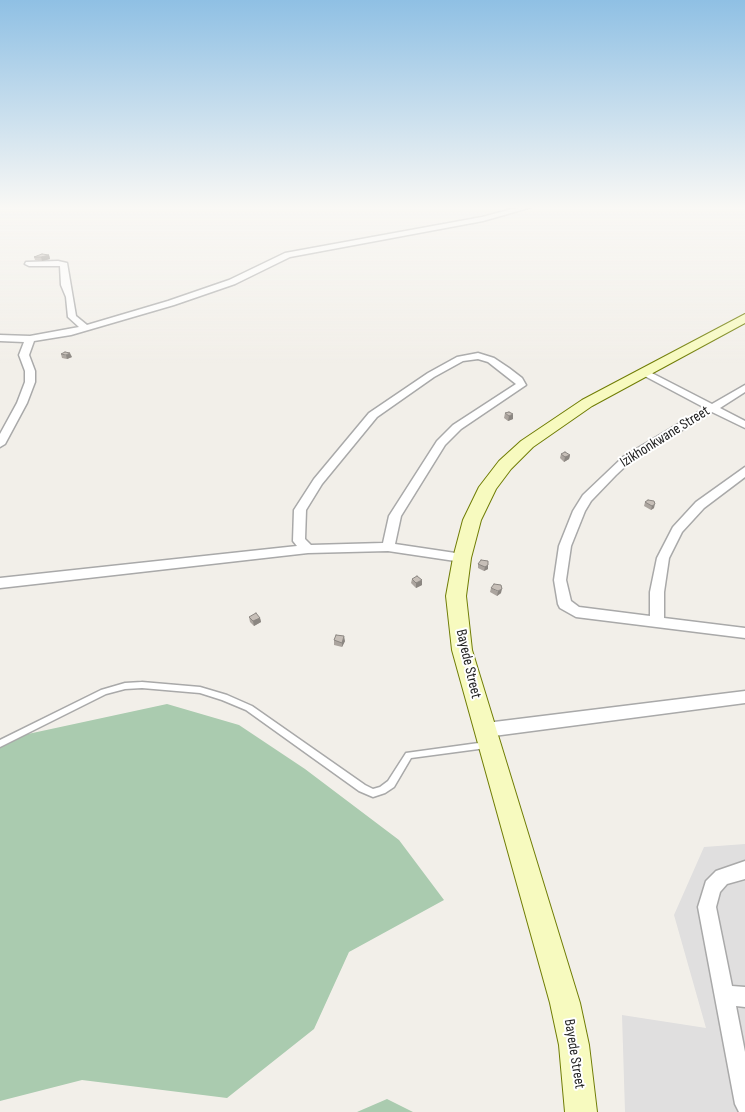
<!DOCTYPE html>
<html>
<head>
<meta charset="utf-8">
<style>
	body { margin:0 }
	canvas { display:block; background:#f2efe9 }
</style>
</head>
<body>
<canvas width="745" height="1112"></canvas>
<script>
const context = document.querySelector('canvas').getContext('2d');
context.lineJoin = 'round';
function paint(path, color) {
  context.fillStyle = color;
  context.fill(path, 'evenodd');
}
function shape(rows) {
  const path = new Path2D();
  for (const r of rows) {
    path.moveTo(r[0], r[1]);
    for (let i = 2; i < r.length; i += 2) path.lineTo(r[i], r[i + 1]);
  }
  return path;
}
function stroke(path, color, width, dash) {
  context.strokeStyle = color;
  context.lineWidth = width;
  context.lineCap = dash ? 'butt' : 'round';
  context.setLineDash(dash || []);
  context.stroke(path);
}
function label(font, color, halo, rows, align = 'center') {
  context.font = font + ' "Sofia Sans Condensed",sans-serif';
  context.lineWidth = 4;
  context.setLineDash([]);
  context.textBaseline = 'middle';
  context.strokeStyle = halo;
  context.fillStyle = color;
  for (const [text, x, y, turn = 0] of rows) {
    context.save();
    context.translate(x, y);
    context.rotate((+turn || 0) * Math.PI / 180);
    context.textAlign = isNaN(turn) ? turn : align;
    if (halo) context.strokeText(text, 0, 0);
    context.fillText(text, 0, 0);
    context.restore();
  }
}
const residential = shape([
	[745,844,745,1112,625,1112,622,1015,706,1028,674,915,704,847]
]);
const cemetery = shape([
	[167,704,239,725,305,769,399,840,444,900,349,952,314,1029,227,1098,82,1080,0,1101,0,740],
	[387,1099,413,1112,357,1112]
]);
const lane = shape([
	[142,682,200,687,227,695,252,706,365,785,373,789,380,787,388,781,406,753,486,742,489,743,490,745,489,747,486,748,411,758,394,787,385,793,373,797,359,791,246,710,222,700,200,693,142,688,125,689,106,694,0,747,0,740,101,690,125,683,142,682]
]);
const street = shape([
	[520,207,532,207,483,221,290,257,235,284,174,305,71,335,34,341,29,355,35,371,35,382,27,403,5,444,0,447,0,434,17,403,25,382,25,371,19,355,24,342,0,341,0,335,30,336,79,327,68,317,66,297,61,285,60,266,29,266,25,264,26,262,58,261,67,263,76,316,87,325,168,301,229,280,285,253,482,217,520,207],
	[478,353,494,358,509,368,522,378,526,385,461,429,445,445,401,516,395,544,462,554,468,558,466,561,462,562,388,551,308,553,0,588,0,578,297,546,293,541,294,510,314,479,369,413,428,373,457,357,478,353],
	[478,359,488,362,516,384,453,425,437,441,389,516,383,543,311,545,305,539,306,510,322,484,377,417,434,377,463,361,478,359],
	[644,369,712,404,745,385,745,392,720,408,745,421,745,428,712,412,631,461,616,475,591,501,585,511,571,546,566,580,571,601,579,607,650,616,650,592,657,558,673,527,696,502,745,467,745,477,704,508,682,532,669,558,664,592,664,618,745,628,745,638,576,617,560,608,558,604,554,580,559,546,573,511,583,495,623,457,705,408,641,374,641,370,644,369],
	[745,691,745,703,486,737,481,735,478,730,481,725,486,723,745,691],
	[745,861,745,879,727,884,720,892,716,907,732,986,745,987,745,1007,736,1006,745,1052,745,1112,739,1112,735,1104,698,907,706,881,716,871,745,861]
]);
const secondary = shape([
	[745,314,745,323,592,406,533,447,511,469,496,489,481,520,471,558,466,596,472,650,580,1003,589,1045,597,1112,565,1112,559,1045,550,1003,452,650,446,596,453,558,463,520,479,487,499,461,521,441,582,400,745,314]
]);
const wall = shape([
	[49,255,50,259,42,261,35,260,34,257],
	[61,354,72,357,67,359,62,358],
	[505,413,513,419,508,421,504,418],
	[561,454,570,455,569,459,564,462,560,458],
	[648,500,654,508,651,510,644,506,645,502],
	[478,564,488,565,488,569,484,571,478,568],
	[412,579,422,585,416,588,411,583],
	[491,588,501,593,497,596,490,592],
	[249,617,260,618,261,622,254,626,250,622],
	[334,640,345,641,342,647,334,645]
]);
const shadedWall = shape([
	[49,255,50,259,42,261,41,257],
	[70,353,72,357,67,359,66,355],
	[513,414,513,419,508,421,509,416],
	[570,455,569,459,564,462,565,457],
	[655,504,654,508,651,510,652,506],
	[488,565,488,569,484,571,485,567],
	[422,580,422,585,416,588,416,583],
	[502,589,501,593,497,596,498,591],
	[260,618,261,622,254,626,253,621],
	[344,636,345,641,342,647,342,643]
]);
const building = shape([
	[42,254,49,255,41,257,34,257,42,254],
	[65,352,70,353,66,355,61,354,65,352],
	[509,412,513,414,509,416,505,413,509,412],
	[565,452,570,455,565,457,561,454,565,452],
	[648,500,654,501,655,504,652,506,645,502,648,500],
	[481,560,488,561,488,565,485,567,478,564,481,560],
	[417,576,422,580,416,583,412,579,417,576],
	[494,584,501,585,502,589,498,591,491,588,494,584],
	[256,613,260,618,253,621,249,617,256,613],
	[336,635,344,636,342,643,334,640,336,635]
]);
const streetNames = [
	["Izikhonkwane Street",665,437,-32],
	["Bayede Street",468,664,77],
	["Bayede Street",574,1054,81]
];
paint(residential, '#e0dfdf');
paint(cemetery, '#aacbaf');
stroke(lane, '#a9a9a9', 3);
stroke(street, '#a9a9a9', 3);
stroke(secondary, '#707d05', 2);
paint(lane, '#fff');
paint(street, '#fff');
paint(secondary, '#f7fabf');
paint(wall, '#aba49e');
paint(shadedWall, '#8b8681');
paint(building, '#c7bfb8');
stroke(building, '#8b8681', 1);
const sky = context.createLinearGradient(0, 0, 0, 363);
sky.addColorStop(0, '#8fc0e4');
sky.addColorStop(0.57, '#f9f8f5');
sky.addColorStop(1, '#f9f8f500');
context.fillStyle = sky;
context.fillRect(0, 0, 745, 363);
label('15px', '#222', '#fff', streetNames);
</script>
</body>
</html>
